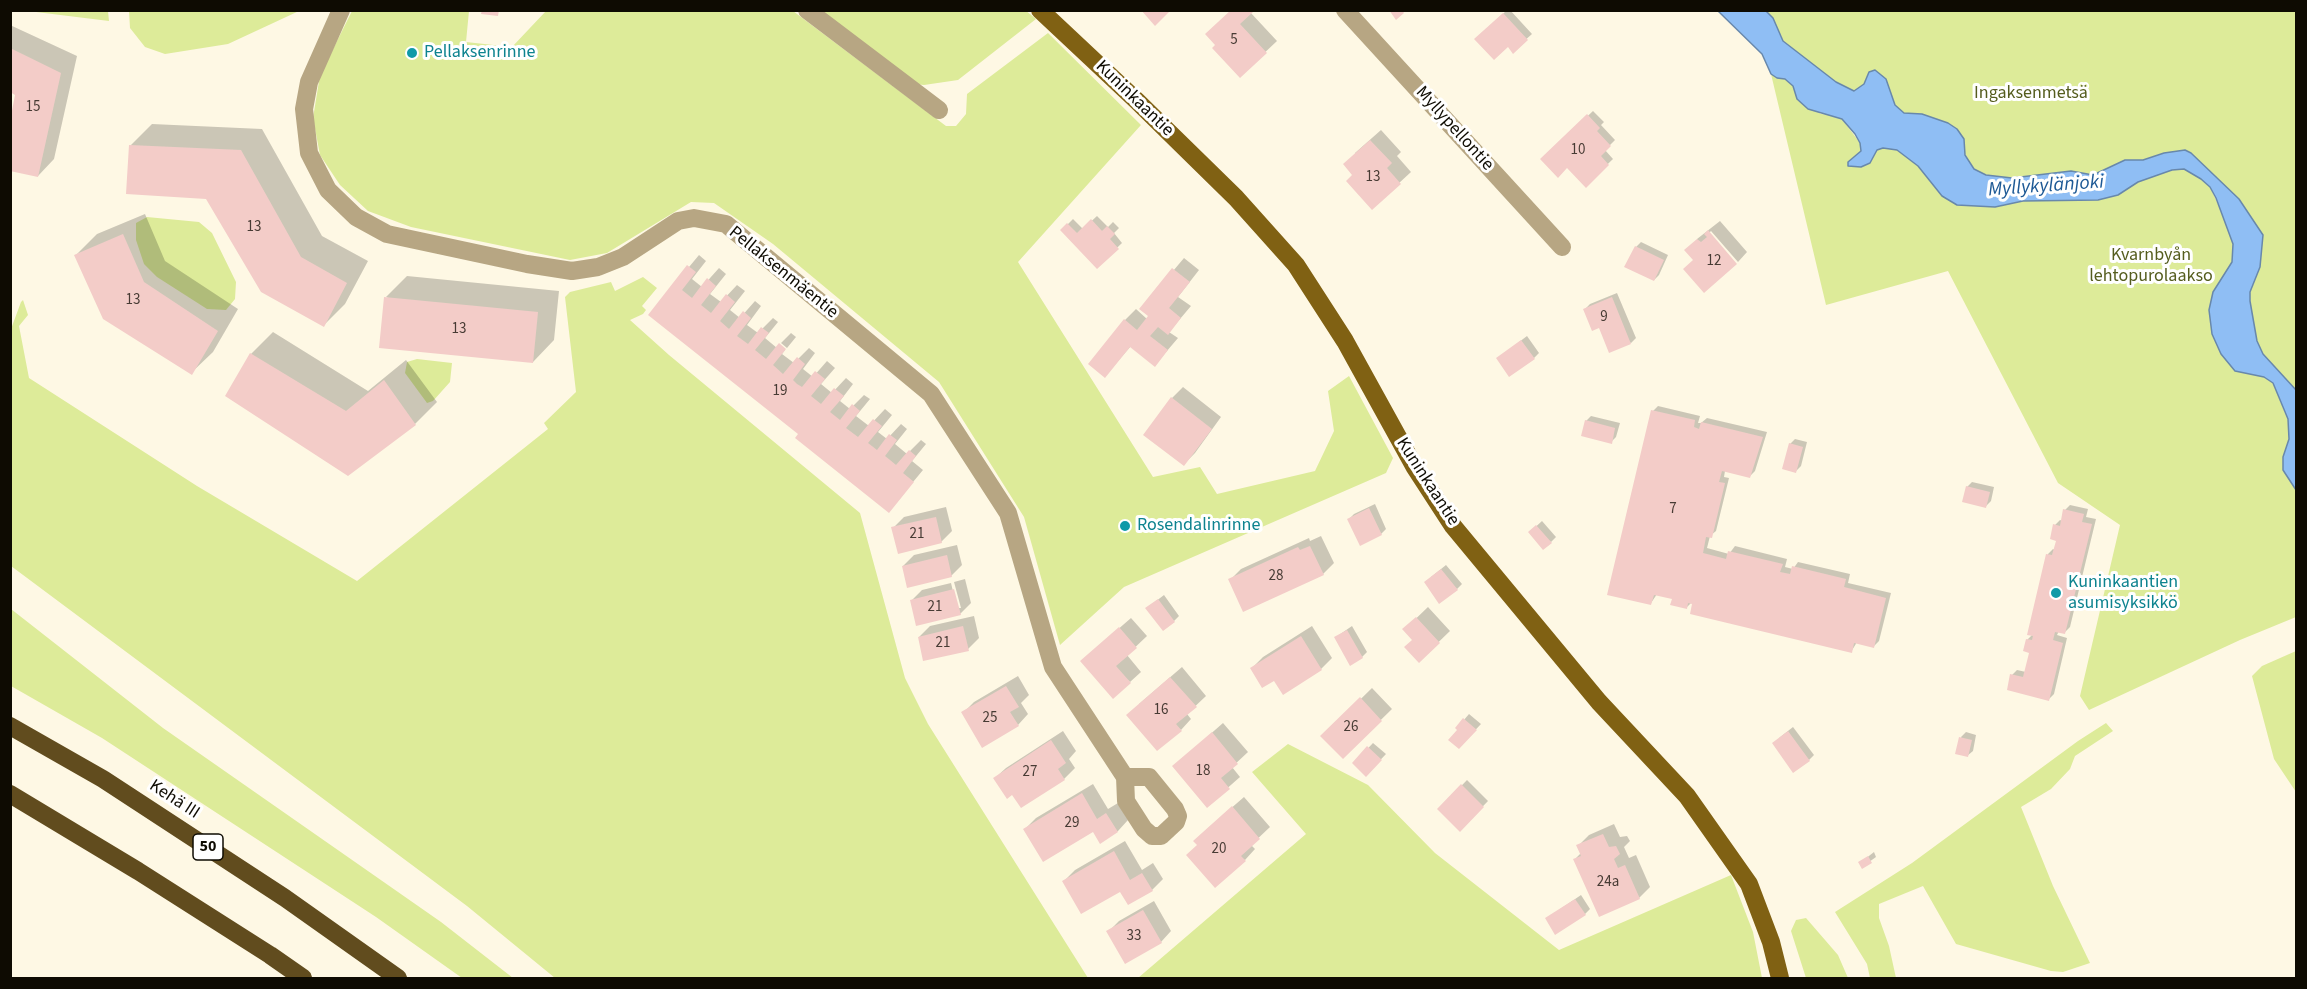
<!DOCTYPE html>
<html>
<head>
<meta charset="utf-8">
<style>
	body { margin:0 }
	#map { position:relative; width:2307px; height:989px; overflow:hidden; background:#fef8e4; font-family:"Source Sans 3",sans-serif }
	canvas { display:block }
	.frame { position:absolute; inset:0; border:12px solid #0e0b02; pointer-events:none }
</style>
</head>
<body>
<div id="map">
<canvas width="2307" height="989"></canvas>
<div class="frame"></div>
</div>
<script>
const context = document.querySelector('canvas').getContext('2d');
context.lineJoin = 'round';
function paint(path, color) {
  context.fillStyle = color;
  context.fill(path, 'evenodd');
}
function shape(rows) {
  const path = new Path2D();
  for (const r of rows) {
    path.moveTo(r[0], r[1]);
    for (let i = 2; i < r.length; i += 2) path.lineTo(r[i], r[i + 1]);
  }
  return path;
}
function stroke(path, color, width, dash) {
  context.strokeStyle = color;
  context.lineWidth = width;
  context.lineCap = dash ? 'butt' : 'round';
  context.setLineDash(dash || []);
  context.stroke(path);
}
function label(font, color, halo, rows, align = 'center') {
  context.font = font + ' "Source Sans 3",sans-serif';
  context.lineWidth = 6;
  context.setLineDash([]);
  context.textBaseline = 'middle';
  context.strokeStyle = halo;
  context.fillStyle = color;
  for (const [text, x, y, turn = 0] of rows) {
    context.save();
    context.translate(x, y);
    context.rotate((+turn || 0) * Math.PI / 180);
    context.textAlign = isNaN(turn) ? turn : align;
    if (halo) context.strokeText(text, 0, 0);
    context.fillText(text, 0, 0);
    context.restore();
  }
}
const green = shape([
	[1025,10,1036,19,958,80,924,85,915,84,818,11],
	[28,11,108,11,109,21],
	[129,11,129,10,299,11,228,44,165,54,145,47,130,28],
	[352,11,469,11,466,42,512,47,546,11,793,11,946,126,956,126,966,114,967,94,1048,33,1141,125,1018,262,1153,477,1200,467,1217,494,1315,471,1334,431,1328,391,1349,376,1393,458,1386,473,1124,587,1060,645,1024,517,939,382,773,244,714,203,691,202,607,253,570,260,411,227,368,211,340,185,320,155,313,118,320,75],
	[1756,11,2296,11,2296,390,2263,354,2257,341,2250,301,2250,292,2254,283,2252,220,2239,199,2210,173,2200,161,2105,176,2012,178,1986,175,1974,169,1950,128,1904,113,1863,90,1854,91,1836,82,1783,41,1781,35],
	[1771,74,1777,78,1785,79,1793,86,1797,99,1821,114,1833,115,1842,119,1860,143,1862,151,1851,159,1870,163,1877,150,1883,148,1897,150,1918,166,1995,207,2023,201,2098,200,2118,195,2138,182,2172,170,2184,169,2194,173,2210,187,2223,215,2233,244,2232,262,2264,377,2273,383,2285,413,2296,422,2296,617,2240,640,2089,710,2080,696,2120,525,2058,483,1948,271,1826,305],
	[147,217,199,222,212,233,236,282,235,299,226,310,207,309,157,277,144,264,136,240,136,223],
	[643,277,657,288,642,306,646,310,643,314,630,320,669,355,860,513,905,678,928,724,1088,978,555,978,467,906,11,566,11,329,21,302,23,300,28,315,19,326,29,378,197,486,357,581,548,429,544,423,576,392,565,297,570,292,611,282,615,291],
	[417,359,452,363,450,382,433,401,427,403,405,373,407,362],
	[11,609,163,728,441,922,513,978,462,978,376,917,102,738,11,686],
	[2296,651,2296,792,2274,759,2252,676,2262,666],
	[2106,723,2113,731,2075,756,2070,769,2051,789,2021,807,2053,886,2090,963,2063,972,2051,971,1956,944,1923,886,1879,904,1879,918,1889,946,1896,978,1870,978,1867,964,1835,912,1912,863,2078,741],
	[1288,744,1368,785,1435,853,1559,950,1731,875,1753,932,1762,978,1138,978,1306,834,1252,772],
	[1806,918,1838,955,1848,978,1806,978,1791,931,1796,920]
]);
const water = shape([
	[1718,11,1766,11,1773,18,1783,41,1836,82,1854,91,1864,84,1869,72,1875,70,1886,79,1895,105,1904,113,1922,114,1948,123,1957,129,1964,139,1965,155,1974,169,1986,175,2012,178,2071,171,2093,175,2125,160,2143,160,2164,153,2185,150,2191,153,2239,199,2263,235,2260,267,2250,292,2250,301,2257,341,2263,354,2296,390,2296,490,2283,470,2283,457,2289,439,2288,419,2273,383,2264,377,2235,371,2221,354,2212,334,2209,310,2213,292,2232,262,2233,244,2216,198,2210,187,2201,179,2184,169,2172,170,2138,182,2118,195,2098,200,2023,201,1995,207,1957,205,1942,196,1918,166,1897,150,1883,148,1877,150,1870,163,1861,167,1848,166,1848,162,1861,151,1860,143,1855,134,1842,119,1808,109,1797,99,1793,86,1785,79,1777,78,1771,74,1762,54,1718,11]
]);
const shadow = shape([
	[1232,10,1252,10,1250,12,1277,41,1240,76],
	[1507,10,1510,10,1532,34,1513,51,1508,45,1477,39],
	[10,25,77,56,54,159,38,176,17,94,10,91],
	[1593,111,1604,122,1601,125,1615,140,1605,150,1613,159,1586,185,1567,166,1542,159],
	[152,124,262,129,322,236,368,261,345,304,324,325,207,198,130,146],
	[1381,130,1401,152,1397,156,1411,172,1372,208,1354,175,1355,153],
	[145,214,165,261,238,309,213,352,191,373,76,255,97,234],
	[1097,216,1108,227,1113,222,1119,228,1114,233,1122,243,1097,267,1062,230,1073,219,1083,229],
	[1720,221,1747,252,1738,262,1711,231,1709,233,1735,264,1695,260,1697,239],
	[1641,242,1668,255,1659,275,1654,280,1636,247],
	[699,255,706,261,692,279,702,287,719,268,726,274,710,294,721,302,737,285,745,291,730,310,740,318,755,301,761,306,747,325,758,333,773,318,778,322,765,338,777,348,779,345,785,350,782,354,794,363,809,348,815,353,803,369,813,377,827,361,835,368,821,384,832,393,846,378,853,384,840,401,850,409,864,395,870,399,856,416,869,426,885,409,892,415,878,432,887,439,901,424,907,429,895,444,907,454,921,440,926,444,912,461,923,470,889,511,800,434,650,314],
	[1184,258,1199,270,1178,297,1191,306,1169,332,1178,338,1155,365,1131,346,1105,376,1125,320,1136,309,1147,319,1150,316,1141,309],
	[407,276,559,291,554,340,533,362,386,297],
	[1617,293,1636,338,1631,343,1599,326,1585,309,1590,304],
	[273,332,368,391,406,360,437,402,415,424,347,474,227,396,251,354],
	[791,333,796,337,787,348,781,343],
	[1527,336,1539,353,1534,358,1498,358],
	[1183,387,1221,417,1195,453,1184,464,1145,435,1172,398],
	[1658,406,1700,416,1698,423,1701,423,1707,418,1767,432,1755,471,1750,476,1725,471,1724,477,1729,478,1716,531,1710,536,1707,548,1729,554,1735,546,1787,559,1785,567,1793,569,1798,562,1850,574,1848,583,1891,593,1879,641,1874,646,1857,642,1851,652,1694,600,1687,607,1674,598,1657,594,1651,603,1653,411],
	[1591,416,1620,423,1616,437,1611,442,1586,421],
	[1795,439,1807,442,1801,466,1796,471,1790,444],
	[1972,482,1994,487,1991,501,1986,506,1967,487],
	[1375,504,1386,529,1381,534,1349,519,1354,514],
	[2070,505,2088,509,2086,517,2096,519,2070,627,2065,632,2059,631,2057,635,2067,638,2054,694,2049,699,2012,675,2017,670,2026,672,2031,652,2027,640,2032,635,2048,554,2053,549,2055,550,2058,540,2055,525,2060,520,2062,521,2065,510],
	[946,507,952,531,941,542,893,528,904,517],
	[1542,521,1556,537,1551,542,1530,532],
	[1321,536,1334,563,1323,574,1230,580,1241,569,1309,538,1310,541],
	[957,545,962,565,951,576,903,566,914,555],
	[1446,565,1462,584,1457,589,1431,577],
	[965,579,971,603,960,614,911,601,922,590,951,583,957,608,961,608,954,582],
	[1164,595,1179,616,1174,621,1147,608],
	[1428,607,1450,631,1419,661,1414,640,1404,630],
	[974,616,979,638,968,649,919,637,930,626],
	[1131,618,1147,636,1127,655,1141,672,1130,682,1093,651],
	[1312,626,1332,658,1321,669,1274,679,1252,668,1263,657],
	[1352,626,1367,652,1362,657,1336,637],
	[1182,667,1206,696,1187,714,1191,719,1181,730,1139,704],
	[1018,676,1029,695,1021,703,1028,714,1018,725,963,713,974,702],
	[1372,688,1392,709,1343,757,1323,736],
	[1469,714,1481,724,1464,742,1457,728],
	[1223,723,1248,752,1232,767,1240,777,1207,806,1174,766],
	[1793,727,1814,755,1809,760,1779,738],
	[1063,731,1076,751,1069,759,1075,768,1064,779,1013,793,995,778,1006,768],
	[1966,732,1976,735,1973,751,1967,756,1961,737],
	[1373,743,1386,754,1366,775,1354,763],
	[1467,780,1488,801,1460,830,1439,809],
	[1093,784,1108,809,1118,803,1128,820,1118,831,1100,841,1094,830,1025,829,1036,818],
	[1244,797,1270,827,1251,845,1255,849,1245,860,1198,845,1206,830],
	[1614,824,1620,837,1627,836,1630,841,1624,847,1629,858,1636,855,1650,887,1639,898,1575,859,1581,853,1578,846,1589,835],
	[1125,841,1142,870,1153,863,1163,879,1152,890,1121,890,1064,881,1075,870],
	[1874,852,1876,857,1862,867,1860,863],
	[1581,895,1590,909,1585,914,1547,918],
	[1154,901,1171,931,1161,942,1108,932,1119,921]
]);
const building = shape([
	[482,10,499,10,498,16,481,14],
	[1141,10,1171,10,1155,26],
	[1231,10,1253,12,1240,24,1267,53,1240,78,1212,48,1215,45,1205,34],
	[1389,10,1402,10,1404,13,1396,20],
	[1503,13,1528,40,1513,54,1508,47,1494,60,1474,39],
	[10,48,61,73,38,177,10,171,10,121,15,95,10,92],
	[1587,114,1600,128,1597,131,1611,146,1601,156,1609,165,1586,188,1567,168,1558,178,1540,159],
	[1370,140,1392,163,1387,168,1401,184,1372,210,1346,181,1352,175,1343,164],
	[129,145,241,150,301,257,347,283,324,327,261,292,206,199,126,194],
	[1091,219,1102,231,1107,226,1115,234,1110,239,1119,249,1097,269,1060,230,1067,223,1077,233],
	[1708,230,1737,264,1704,293,1683,269,1693,260,1684,250,1697,239,1701,242,1707,237,1704,234],
	[123,234,144,282,218,331,192,375,103,319,74,255],
	[1635,246,1664,260,1654,281,1624,267],
	[687,265,696,272,682,290,692,298,707,278,716,286,701,305,711,313,726,294,735,302,720,321,729,329,743,311,751,318,737,336,748,344,761,327,769,333,755,350,766,359,779,343,786,349,773,365,783,374,797,357,805,364,793,380,797,384,802,387,815,371,825,379,811,396,821,404,834,388,844,396,830,412,840,420,852,404,860,411,846,428,858,437,873,419,882,426,868,443,877,450,889,434,897,440,885,456,890,460,896,465,909,450,916,456,903,473,914,482,889,513,795,438,798,434,648,315],
	[1172,268,1190,282,1169,308,1181,318,1168,335,1158,327,1150,336,1168,350,1155,367,1130,347,1105,378,1088,364,1124,319,1137,330,1148,316,1139,309],
	[384,297,538,312,533,363,379,348],
	[1612,297,1631,344,1609,353,1599,328,1592,331,1583,309],
	[1521,340,1535,359,1509,377,1496,358],
	[250,353,346,411,384,380,416,425,348,476,225,396],
	[1171,397,1212,429,1184,466,1143,435],
	[1651,410,1695,420,1694,427,1699,429,1701,422,1763,437,1750,478,1722,471,1719,482,1725,483,1712,538,1706,537,1703,553,1726,559,1728,551,1783,564,1780,572,1790,574,1792,566,1846,579,1844,587,1886,598,1874,648,1854,643,1852,653,1690,614,1692,604,1688,603,1687,609,1670,605,1672,599,1654,595,1651,605,1607,595],
	[1585,420,1615,428,1612,444,1581,436],
	[1789,443,1803,447,1796,473,1782,469],
	[1966,486,1990,492,1986,508,1962,502],
	[1369,508,1382,535,1360,546,1347,519],
	[2063,509,2084,514,2082,522,2092,524,2065,634,2055,632,2053,640,2063,643,2049,701,2007,690,2010,674,2023,677,2029,653,2023,651,2026,639,2032,640,2033,636,2027,635,2046,554,2052,555,2056,541,2050,539,2053,524,2060,526],
	[936,517,942,543,898,554,891,527],
	[1536,525,1552,543,1543,550,1528,532],
	[1310,546,1324,575,1243,612,1228,579,1298,547,1300,550],
	[947,555,952,577,907,588,902,566],
	[1441,569,1458,590,1439,604,1424,582],
	[954,589,961,615,916,626,910,600],
	[1158,599,1175,622,1163,631,1145,608],
	[1416,617,1440,643,1419,663,1404,647,1412,640,1402,629],
	[963,626,969,651,923,661,918,637],
	[1119,627,1137,648,1116,666,1131,683,1113,699,1080,661],
	[1347,630,1363,658,1350,666,1334,637],
	[1301,636,1322,670,1283,695,1274,681,1262,688,1250,668],
	[1170,677,1197,707,1176,724,1182,731,1157,751,1126,715],
	[1006,686,1019,707,1010,712,1019,726,982,748,961,712],
	[1360,697,1382,721,1343,759,1320,736],
	[1463,718,1477,730,1459,749,1448,740,1457,730,1455,728],
	[1788,731,1810,761,1793,773,1772,743],
	[1212,732,1238,764,1221,778,1230,789,1207,808,1172,766],
	[1959,737,1972,740,1968,757,1955,754],
	[1051,740,1066,763,1058,769,1065,780,1021,808,1012,795,1007,799,993,778],
	[1367,746,1382,760,1366,777,1352,763],
	[1461,784,1484,807,1460,832,1437,809],
	[1082,793,1097,819,1106,813,1118,832,1100,844,1093,832,1043,862,1023,829],
	[1232,806,1260,839,1241,856,1246,861,1215,888,1186,855,1197,845,1193,841],
	[1603,834,1609,847,1616,846,1620,854,1614,859,1618,868,1625,865,1640,899,1599,917,1573,859,1581,856,1576,845],
	[1114,851,1130,880,1142,873,1153,891,1128,905,1120,892,1081,914,1062,881],
	[1868,856,1872,863,1862,869,1858,862],
	[1575,899,1586,915,1555,935,1545,918],
	[1143,910,1162,943,1125,964,1106,931]
]);
const minor = shape([
	[341,10,309,82,304,109,309,153,328,190,356,217,387,234,527,264,572,271,598,267,623,257,678,221,694,218,726,224,931,394,1008,513,1053,667,1125,777,1126,801,1144,829,1152,836,1161,836,1176,822,1178,816,1175,809,1149,777,1125,777],
	[807,10,939,110],
	[1345,10,1562,247]
]);
const major = shape([
	[1040,10,1137,101,1236,198,1296,265,1345,341,1414,466,1453,526,1599,702,1687,796,1749,884,1771,942,1780,978]
]);
const highway = shape([
	[10,726,103,779,285,898,398,978],
	[10,794,138,871,270,955,303,978]
]);
const markers = [
	[412,53,6,"#0f9aa8"],
	[1125,526,6,"#0f9aa8"],
	[2056,593,6,"#0f9aa8"]
];
const numberNames = [
	["5",1234,41],
	["15",33,108],
	["10",1578,151],
	["13",1373,178],
	["13",254,228],
	["12",1714,262],
	["13",133,301],
	["9",1604,318],
	["13",459,330],
	["19",780,392],
	["7",1673,510],
	["21",917,535],
	["28",1276,577],
	["21",935,608],
	["21",943,644],
	["16",1161,711],
	["25",990,719],
	["26",1351,728],
	["18",1203,772],
	["27",1030,773],
	["29",1072,824],
	["20",1219,850],
	["24a",1608,883],
	["33",1134,937]
];
const shields = [
	[208,847,30]
];
const shieldNames = [
	["50",208,847]
];
const cultureNames = [
	["Pellaksenrinne",424,53],
	["Rosendalinrinne",1137,526],
	["Kuninkaantien",2068,583],
	["asumisyksikkö",2068,604]
];
const parkNames = [
	["Ingaksenmetsä",2031,94],
	["Kvarnbyån",2151,256],
	["lehtopurolaakso",2151,277]
];
const streetNames = [
	["Kuninkaantie",1134,99,44],
	["Myllypellontie",1454,129,48],
	["Pellaksenmäentie",783,273,39],
	["Kuninkaantie",1427,482,57],
	["Kehä III",174,800,33]
];
const waterNames = [
	["Myllykylänjoki",2046,187,-4]
];
paint(green, '#ddeb99');
paint(water, '#8fbef4');
stroke(water, '#6888ab', 1.5);
paint(shadow, '#0003');
paint(building, '#f3ccc8');
stroke(minor, '#b7a683', 18);
stroke(major, '#806113', 18);
stroke(highway, '#614c1e', 18);
for (const [x, y, r, color] of markers) {
  const dot = new Path2D();
  dot.arc(x, y, r, 0, 2 * Math.PI);
  context.fillStyle = color;
  context.fill(dot);
  stroke(dot, '#fff', 2);
}
label('15px', '#473b34', null, numberNames);
for (const [x, y, w] of shields) {
  const box = new Path2D();
  box.roundRect(x - w / 2, y - 13, w, 26, 4.5);
  context.fillStyle = '#fff';
  context.fill(box);
  stroke(box, '#0e0b02', 1.5);
}
label('bold 16px', '#0e0b02', null, shieldNames);
label('18px', '#0d838f', '#fff', cultureNames, 'left');
label('18px', '#555d1e', '#fff', parkNames);
label('18px', '#0e0b02', '#fff', streetNames);
label('italic 20px', '#1d5995', '#fff', waterNames);
</script>
</body>
</html>
